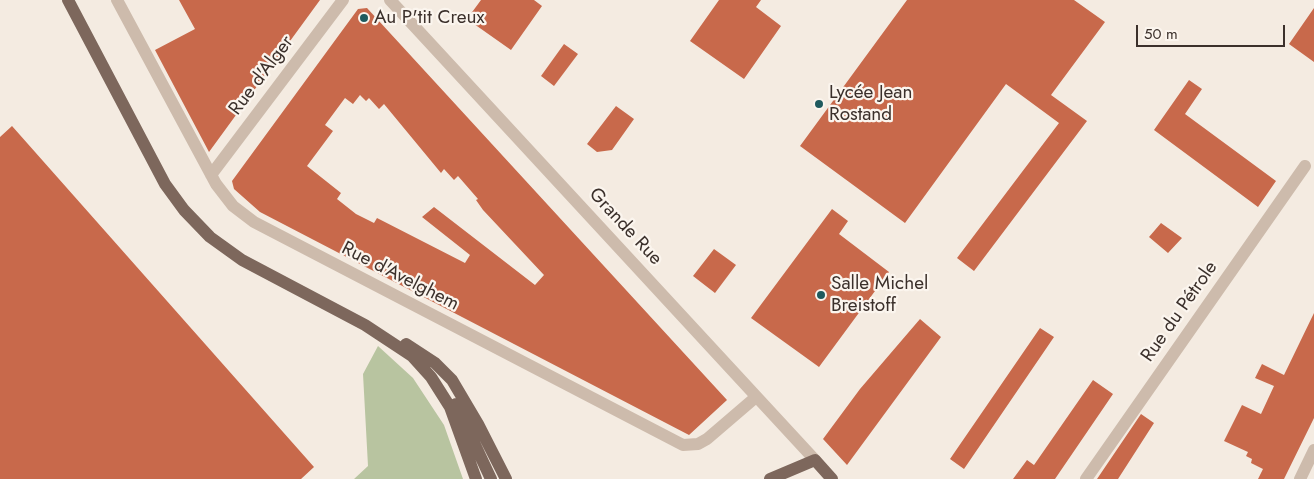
<!DOCTYPE html>
<html>
<head>
<meta charset="utf-8">
<style>
	body { margin:0 }
	#map { position:relative; width:1314px; height:479px; overflow:hidden; background:#f4ebe1; font-family:Jost,sans-serif }
	canvas { display:block }
	.scale { position:absolute; left:1136px; top:25px; width:149px; height:22px; box-sizing:border-box; border:2px solid #3b302b; border-top:0; padding-left:6px; font-size:15px; line-height:18px; white-space:nowrap; color:#3b302b; -webkit-text-stroke:4px #fbf5ee; paint-order:stroke }
</style>
</head>
<body>
<div id="map">
<canvas width="1314" height="479"></canvas>
<div class="scale">50 m</div>
</div>
<script>
const context = document.querySelector('canvas').getContext('2d');
context.lineJoin = 'round';
function paint(path, color) {
  context.fillStyle = color;
  context.fill(path, 'evenodd');
}
function shape(rows) {
  const path = new Path2D();
  for (const r of rows) {
    path.moveTo(r[0], r[1]);
    for (let i = 2; i < r.length; i += 2) path.lineTo(r[i], r[i + 1]);
  }
  return path;
}
function stroke(path, color, width, dash) {
  context.strokeStyle = color;
  context.lineWidth = width;
  context.lineCap = dash ? 'butt' : 'round';
  context.setLineDash(dash || []);
  context.stroke(path);
}
function label(font, color, halo, rows, align = 'center') {
  context.font = font + ' Jost,sans-serif';
  context.lineWidth = 4.5;
  context.setLineDash([]);
  context.textBaseline = 'middle';
  context.strokeStyle = halo;
  context.fillStyle = color;
  for (const [text, x, y, turn = 0] of rows) {
    context.save();
    context.translate(x, y);
    context.rotate((+turn || 0) * Math.PI / 180);
    context.textAlign = isNaN(turn) ? turn : align;
    if (halo) context.strokeText(text, 0, 0);
    context.fillText(text, 0, 0);
    context.restore();
  }
}
const green = shape([
	[378,346,413,378,444,425,463,479,354,479,368,466,363,374]
]);
const building = shape([
	[179,0,320,0,209,152,155,50,195,29],
	[481,0,534,0,542,6,511,50,467,19],
	[719,0,761,0,756,7,781,26,744,79,690,41],
	[907,0,1074,0,1105,22,1051,95,1087,121,974,271,957,258,1059,123,1006,84,905,223,800,146],
	[367,8,727,400,689,435,260,212,234,189,232,181,358,9],
	[360,95,366,101,369,98,379,109,384,104,441,173,444,169,454,180,458,176,478,199,476,200,483,210,544,275,535,285,434,207,422,217,470,255,465,263,377,218,374,223,356,214,337,199,341,193,307,166,333,131,325,125,345,98,353,104],
	[1314,8,1314,62,1289,44],
	[564,44,578,54,554,86,541,76],
	[1189,80,1202,89,1185,114,1276,181,1258,207,1154,130],
	[616,106,634,119,612,150,597,152,587,144],
	[12,126,314,467,301,479,0,479,0,137],
	[832,209,848,221,839,234,889,272,819,367,751,318],
	[1161,223,1182,238,1168,253,1149,237],
	[714,249,736,265,715,293,693,276],
	[1314,313,1314,418,1284,479,1258,479,1263,469,1251,463,1252,459,1246,456,1248,452,1224,441,1242,405,1261,414,1274,386,1255,378,1262,364,1284,375],
	[920,319,941,337,847,465,823,439,860,389],
	[1040,328,1054,337,964,469,950,459],
	[1093,380,1113,394,1055,479,1013,479,1027,460,1034,465],
	[1141,414,1154,423,1118,479,1097,479]
]);
const minor = shape([
	[117,0,216,184,233,206,254,222,683,445,698,444,707,439,756,397],
	[390,0,815,460],
	[211,175,343,0],
	[1086,479,1305,166],
	[1300,479,1314,450]
]);
const major = shape([
	[68,0,165,184,184,210,210,237,242,260,365,325,412,356,431,377,450,407,476,479],
	[406,344,435,363,452,380,478,424,506,479],
	[456,404,491,479],
	[770,479,815,460,832,479]
]);
const markers = [
	[364,18,5,"#1f5a5e"],
	[819,104,5,"#1f5a5e"],
	[821,295,5,"#1f5a5e"]
];
const poiNames = [
	["Au P'tit Creux",374,18],
	["Lycée Jean",829,93],
	["Rostand",829,115],
	["Salle Michel",831,284],
	["Breistoff",831,306]
];
const streetNames = [
	["Rue d'Alger",262,76,-53],
	["Grande Rue",625,227,47],
	["Rue d'Avelghem",400,277,27],
	["Rue du Pétrole",1180,312,-55]
];
paint(green, '#b8c4a0');
paint(building, '#c8694b');
stroke(minor, '#cdbbac', 12);
stroke(major, '#7d675c', 12);
for (const [x, y, r, color] of markers) {
  const dot = new Path2D();
  dot.arc(x, y, r, 0, 2 * Math.PI);
  context.fillStyle = color;
  context.fill(dot);
  stroke(dot, '#fbf5ee', 2);
}
label('19px', '#3b302b', '#fbf5ee', poiNames, 'left');
label('19px', '#3b302b', '#fbf5ee', streetNames);
</script>
</body>
</html>
